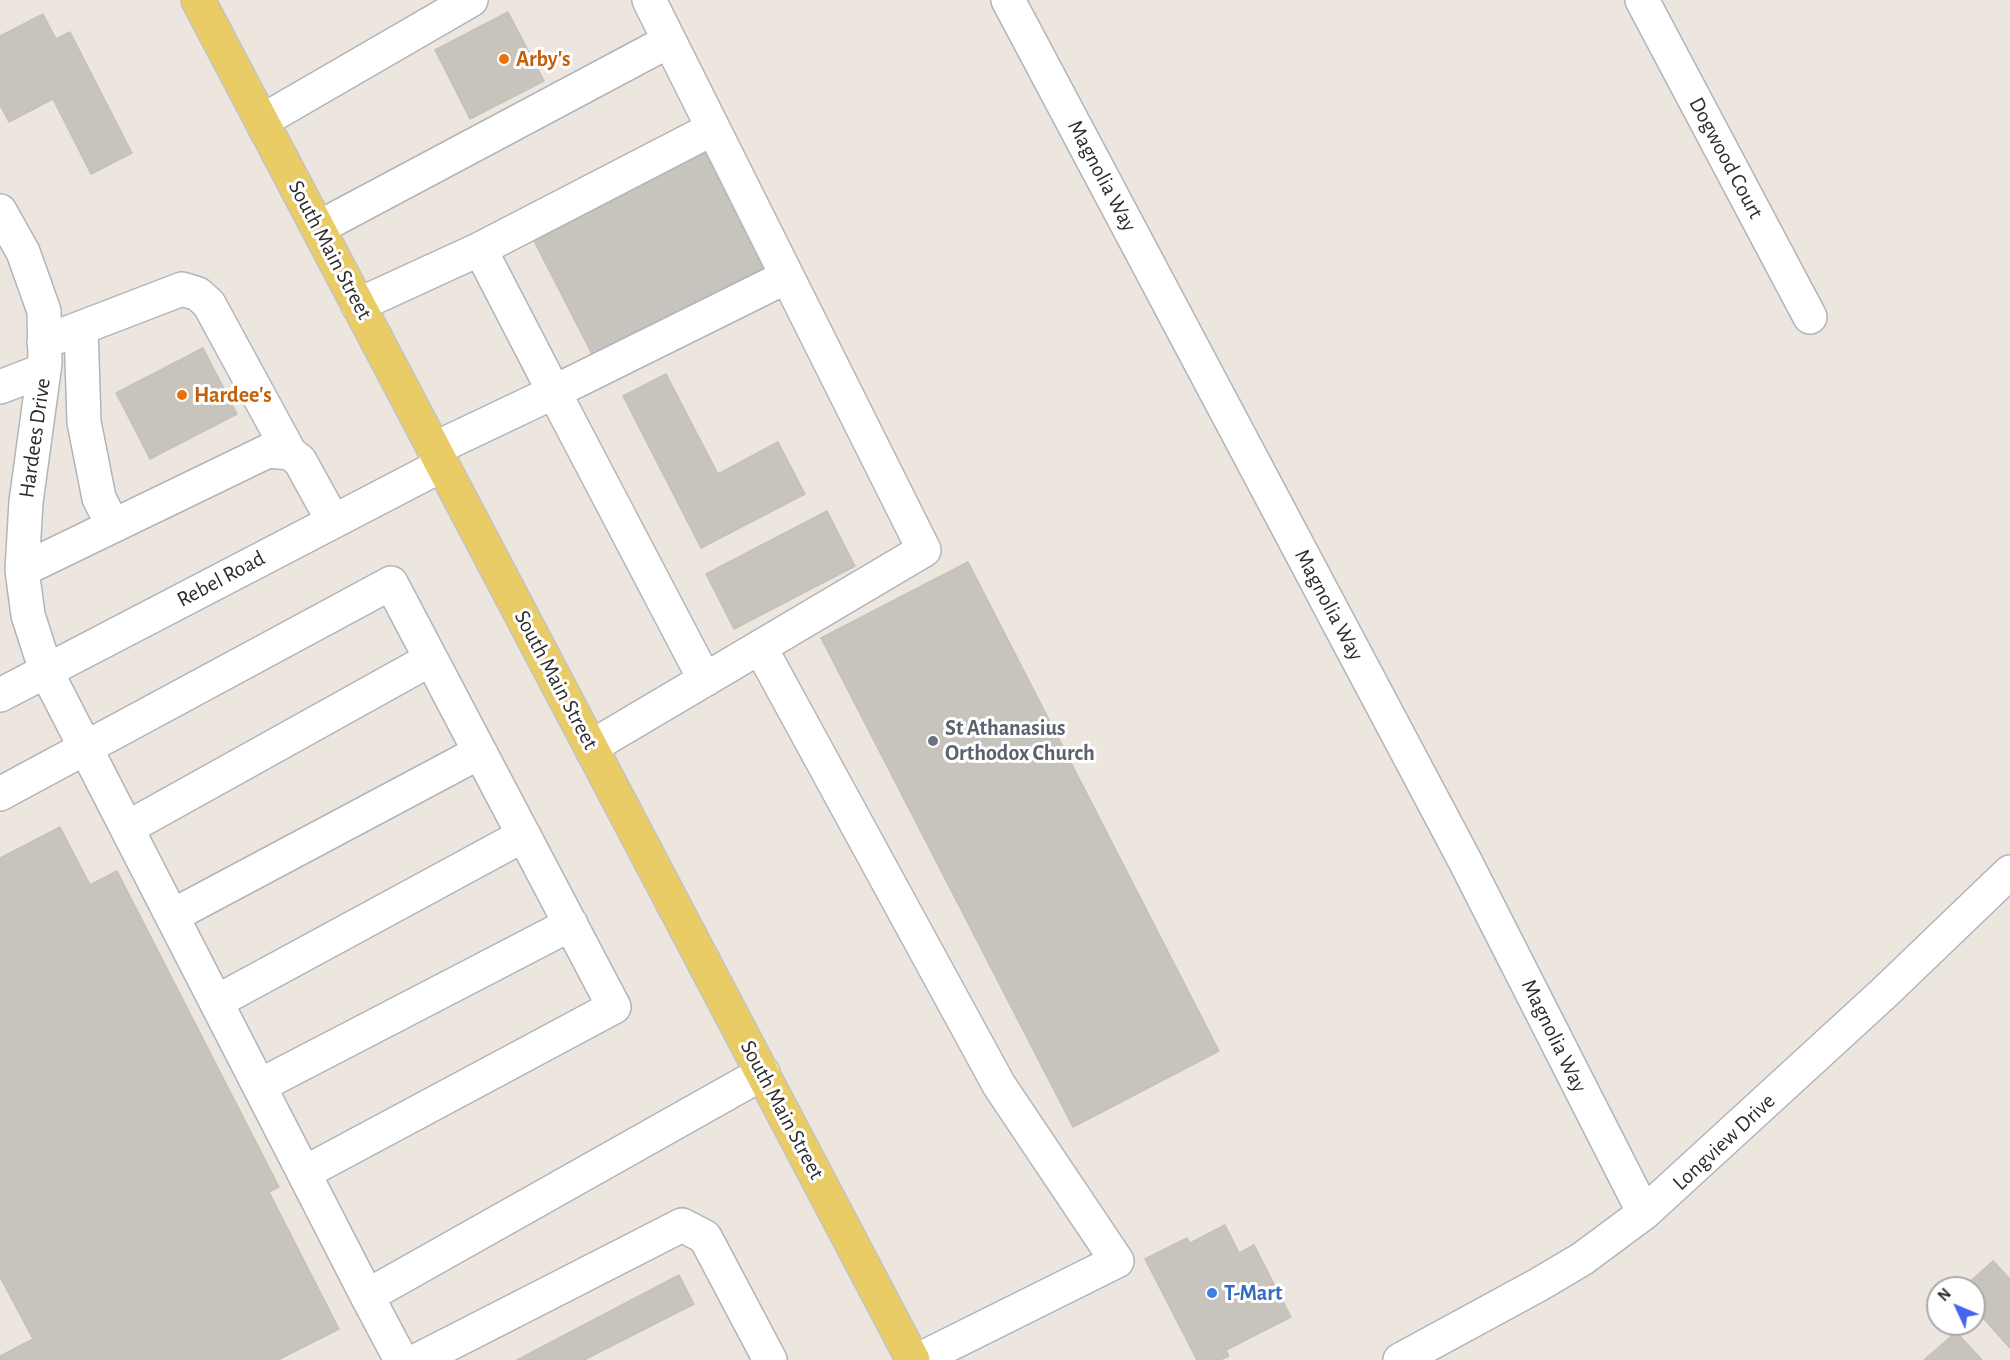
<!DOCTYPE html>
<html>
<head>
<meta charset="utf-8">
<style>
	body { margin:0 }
	#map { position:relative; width:2010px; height:1360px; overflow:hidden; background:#ece6de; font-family:"Alegreya Sans",sans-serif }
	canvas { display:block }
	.north { position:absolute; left:1926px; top:1276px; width:60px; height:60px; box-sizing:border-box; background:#fff; border:2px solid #aaa; border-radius:50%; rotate:314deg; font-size:16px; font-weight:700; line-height:24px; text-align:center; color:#2b2b2b }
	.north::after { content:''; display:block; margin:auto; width:21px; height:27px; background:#4764ef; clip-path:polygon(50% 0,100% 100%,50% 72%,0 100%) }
</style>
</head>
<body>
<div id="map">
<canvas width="2010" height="1360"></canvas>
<div class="north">N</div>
</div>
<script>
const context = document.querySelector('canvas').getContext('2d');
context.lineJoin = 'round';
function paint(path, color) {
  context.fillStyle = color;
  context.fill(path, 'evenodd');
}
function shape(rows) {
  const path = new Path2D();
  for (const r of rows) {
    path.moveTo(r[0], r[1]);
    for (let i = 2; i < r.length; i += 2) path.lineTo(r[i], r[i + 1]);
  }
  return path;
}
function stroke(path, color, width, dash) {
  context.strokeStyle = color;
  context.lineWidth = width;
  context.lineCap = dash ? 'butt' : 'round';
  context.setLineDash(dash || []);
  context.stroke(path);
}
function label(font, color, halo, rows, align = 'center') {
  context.font = font + ' "Alegreya Sans",sans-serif';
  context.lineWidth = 6;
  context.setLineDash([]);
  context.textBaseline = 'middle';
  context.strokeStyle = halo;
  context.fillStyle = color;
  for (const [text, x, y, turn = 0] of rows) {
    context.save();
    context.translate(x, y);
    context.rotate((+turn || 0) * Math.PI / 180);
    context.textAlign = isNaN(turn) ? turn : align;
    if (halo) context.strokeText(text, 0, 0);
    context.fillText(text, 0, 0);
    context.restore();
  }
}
const building = shape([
	[508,12,544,81,470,119,435,50,508,12],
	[43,14,56,39,70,32,132,153,91,174,53,99,9,122,0,105,0,36,43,14],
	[711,150,769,265,593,356,534,241,711,150],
	[203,348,237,414,150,459,116,393,203,348],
	[666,374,718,474,778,442,805,494,701,548,623,396,666,374],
	[827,511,855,566,734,629,706,574,827,511],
	[968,562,1219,1051,1073,1127,821,638,968,562],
	[60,827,90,885,117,871,279,1187,269,1192,339,1329,278,1360,0,1360,0,1356,33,1339,0,1277,0,858,60,827],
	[1225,1225,1239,1253,1254,1245,1291,1317,1226,1350,1229,1356,1220,1360,1197,1360,1145,1259,1187,1238,1190,1243,1225,1225],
	[1993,1261,2010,1279,2010,1348,1974,1308,1974,1288,1963,1288,1993,1261],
	[679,1275,694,1304,584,1360,517,1360,679,1275],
	[1956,1332,1982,1360,1924,1360,1956,1332]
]);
const minor = shape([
	[1008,0,1464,859,1644,1213],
	[1642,0,1810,317],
	[262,121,471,0],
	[0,211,23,252,44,311,45,363,26,502,22,570,28,615,46,671,367,1296,763,1073],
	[318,228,669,41],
	[480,249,712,129],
	[358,305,480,249,554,392,434,449],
	[81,328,84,422,99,498,113,526],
	[44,342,182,289,198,294,209,304,290,453],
	[0,387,44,370],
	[22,570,268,451,290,453,300,461,333,521],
	[760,647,999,1085,1117,1261,918,1360],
	[705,680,554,392,786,277],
	[0,695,442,465],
	[591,747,924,550,649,0],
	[0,794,391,583,614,1007,304,1173],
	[127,828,431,659],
	[172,916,480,752],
	[216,1002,524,835],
	[259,1086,571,924],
	[367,1296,401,1360],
	[418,1360,682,1225,705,1237,770,1360],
	[1400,1360,1538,1285,1582,1259,1644,1213,1884,993,2010,872]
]);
const major = shape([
	[198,0,913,1360]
]);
const markers = [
	[504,59,6,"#e8710a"],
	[182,395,6,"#e8710a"],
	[933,741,6,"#6b7280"],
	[1212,1293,6,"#3f7fe0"]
];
const foodNames = [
	["Arby's",516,59],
	["Hardee's",194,395]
];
const streetNames = [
	["Dogwood Court",1726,158,62],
	["Magnolia Way",1102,176,62],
	["South Main Street",330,250,62],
	["Hardees Drive",35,438,-82],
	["Rebel Road",221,579,-28],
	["Magnolia Way",1329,605,62],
	["South Main Street",556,680,62],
	["Magnolia Way",1554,1036,64],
	["South Main Street",782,1110,62],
	["Longview Drive",1724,1142,-43]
];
const worshipNames = [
	["St Athanasius",945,728],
	["Orthodox Church",945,753]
];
const shopNames = [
	["T-Mart",1224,1293]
];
paint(building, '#c7c3bd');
stroke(building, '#c7c2b7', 1.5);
stroke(minor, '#b1b4bd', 36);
stroke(major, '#c4c4c4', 36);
stroke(minor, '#fff', 33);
stroke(major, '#e9cc66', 33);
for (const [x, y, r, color] of markers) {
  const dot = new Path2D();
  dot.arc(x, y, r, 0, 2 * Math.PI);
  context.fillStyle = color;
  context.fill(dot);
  stroke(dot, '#fff', 2);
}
label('bold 22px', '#c56008', '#fff', foodNames, 'left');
label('22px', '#2b2b2b', '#fff', streetNames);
label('bold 22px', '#5b616d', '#fff', worshipNames, 'left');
label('bold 22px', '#366cbe', '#fff', shopNames, 'left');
</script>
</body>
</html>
